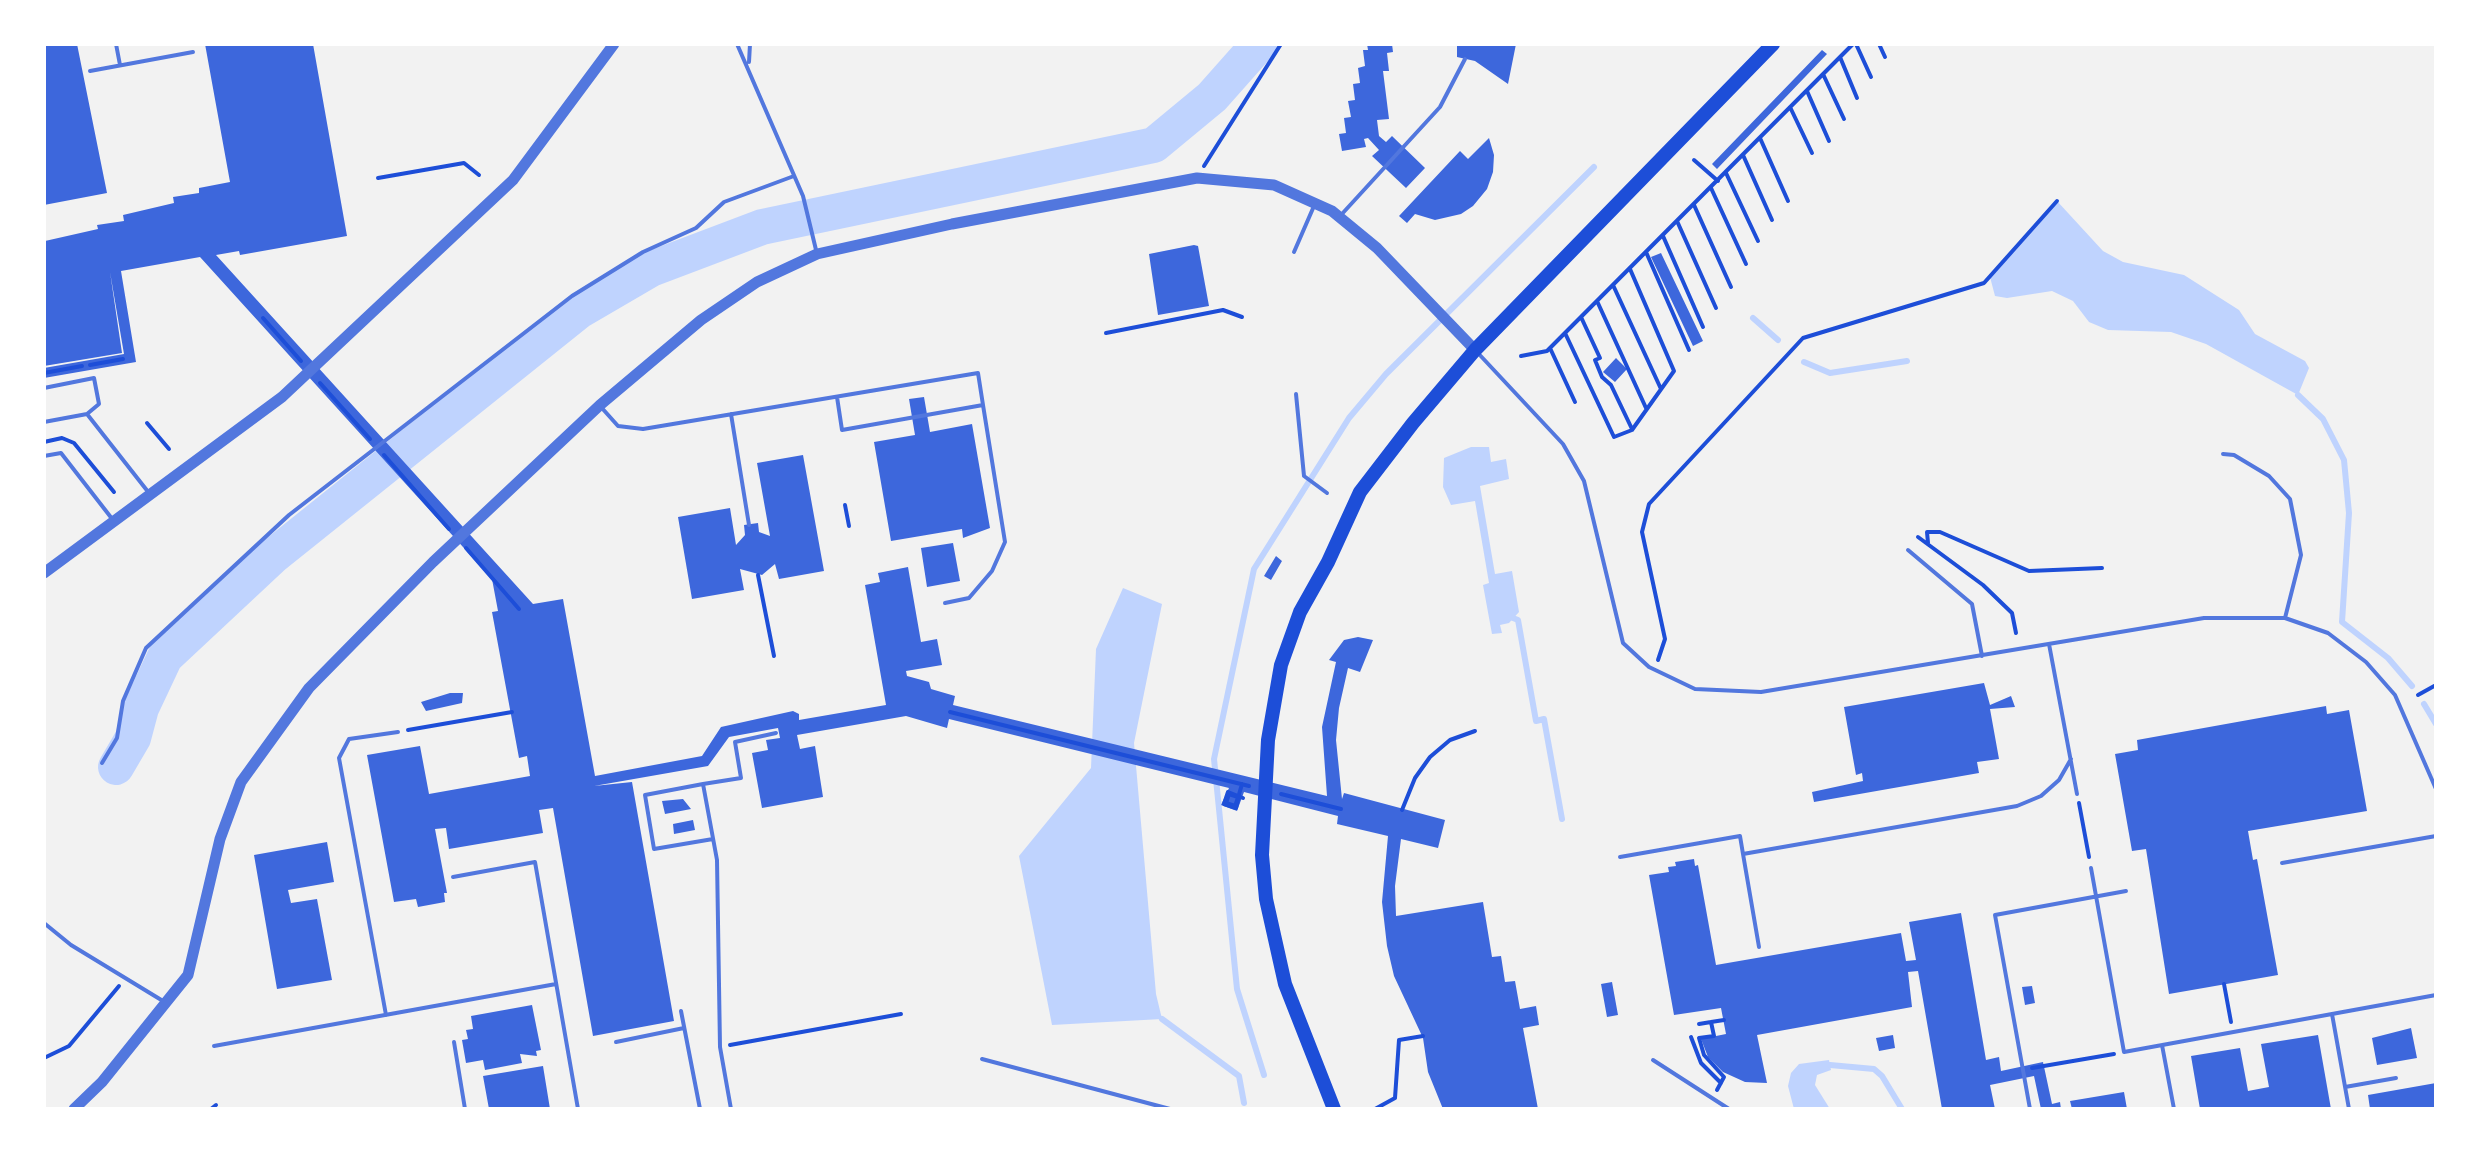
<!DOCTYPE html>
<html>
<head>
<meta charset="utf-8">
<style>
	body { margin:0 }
	#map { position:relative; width:2480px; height:1153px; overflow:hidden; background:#f2f2f2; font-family:"Source Sans 3",sans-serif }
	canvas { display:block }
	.frame { position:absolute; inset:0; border:46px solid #fff; pointer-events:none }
</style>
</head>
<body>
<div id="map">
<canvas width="2480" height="1153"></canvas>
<div class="frame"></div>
</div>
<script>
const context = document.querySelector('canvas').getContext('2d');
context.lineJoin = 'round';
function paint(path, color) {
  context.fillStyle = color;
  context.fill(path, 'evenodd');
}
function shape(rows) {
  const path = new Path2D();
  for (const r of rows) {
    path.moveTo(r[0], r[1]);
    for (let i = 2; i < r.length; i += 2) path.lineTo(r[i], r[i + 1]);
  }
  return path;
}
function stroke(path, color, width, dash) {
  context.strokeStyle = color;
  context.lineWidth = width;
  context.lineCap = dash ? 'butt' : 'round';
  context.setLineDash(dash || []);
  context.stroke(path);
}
const water = shape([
	[2057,201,2103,251,2123,262,2184,275,2239,310,2255,334,2305,361,2309,368,2298,395,2206,344,2171,332,2108,330,2089,322,2073,301,2052,291,2007,298,1995,296,1990,277],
	[1471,447,1489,447,1491,462,1506,459,1509,479,1480,486,1495,574,1512,571,1519,612,1509,623,1500,625,1502,633,1492,634,1483,585,1489,583,1475,501,1451,505,1443,487,1444,458],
	[1123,588,1162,604,1134,743,1156,994,1162,1019,1052,1025,1019,856,1091,768,1096,649],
	[1829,1060,1831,1070,1817,1075,1815,1085,1830,1109,1794,1109,1788,1086,1791,1073,1799,1064]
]);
const stream = shape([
	[1753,318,1778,340],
	[1804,362,1830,373,1907,361],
	[2298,395,2323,419,2344,460,2349,513,2342,622,2388,658,2412,686],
	[1513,618,1518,620,1536,721,1544,719,1562,819],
	[2424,704,2436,724],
	[1162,1019,1239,1076,1244,1103],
	[1830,1065,1874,1069,1882,1076,1902,1109],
	[1264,1075,1237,989,1214,759,1254,569,1349,418,1386,374,1594,167]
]);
const river = shape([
	[116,767,133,738,141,708,165,657,272,557,579,311,651,269,762,227,1154,145,1212,97,1259,44]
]);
const building = shape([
	[44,44,77,44,107,193,44,205],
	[205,44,313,44,347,236,240,255,239,251,216,255,533,604,563,599,595,776,702,756,721,727,793,711,799,714,799,720,886,705,865,585,880,582,878,573,908,567,921,642,937,639,942,665,906,671,907,676,929,682,931,689,955,696,953,705,1327,796,1322,727,1336,662,1329,660,1344,640,1358,637,1373,640,1360,672,1348,668,1339,708,1336,740,1342,799,1344,793,1445,820,1438,848,1401,839,1395,886,1396,916,1483,902,1492,957,1501,956,1505,982,1515,981,1520,1009,1536,1006,1539,1025,1523,1028,1538,1109,1443,1109,1428,1072,1423,1038,1394,976,1387,946,1382,902,1388,836,1337,824,1338,816,1244,792,1237,811,1221,805,1229,788,949,719,947,728,906,716,797,735,800,749,815,746,823,797,762,808,752,753,768,750,766,740,780,738,778,728,729,737,708,766,594,786,632,782,674,1021,593,1036,553,808,539,810,543,833,449,849,446,828,435,829,447,893,444,893,445,902,418,907,416,899,394,902,367,755,420,746,429,794,530,776,527,756,519,758,492,612,498,611,492,579,200,257,121,271,136,362,44,378,44,368,124,354,110,272,122,353,44,366,45,241,98,229,97,225,124,221,123,215,174,203,173,197,199,193,199,188,230,182],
	[1367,44,1392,44,1393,52,1387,53,1389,71,1383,71,1389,119,1377,120,1379,136,1386,142,1392,136,1425,168,1406,188,1372,156,1379,150,1368,138,1364,139,1366,147,1342,151,1339,134,1346,133,1344,118,1351,117,1348,101,1355,100,1353,84,1360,83,1358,68,1365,66,1363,50,1368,50],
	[1457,44,1516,44,1508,84,1475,61,1457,57],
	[1822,50,1827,54,1717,169,1712,164],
	[1489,138,1494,155,1493,172,1487,189,1473,206,1461,214,1435,220,1415,214,1407,223,1399,216,1460,151,1468,159],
	[1194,245,1198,246,1209,306,1158,315,1149,254],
	[1661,253,1703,341,1693,346,1651,257],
	[1616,358,1627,369,1615,382,1603,372],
	[924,397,930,432,972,424,990,528,963,538,962,529,891,541,874,442,915,435,909,399],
	[803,455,824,571,779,579,775,564,762,575,740,569,744,590,692,599,678,517,730,508,736,545,745,535,744,525,758,523,759,532,770,536,757,463],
	[953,543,960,581,927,587,921,548],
	[1276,556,1282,561,1271,580,1264,576],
	[1984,683,1990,705,2011,696,2015,707,1990,709,1999,759,1977,762,1979,773,1814,802,1812,792,1863,781,1862,773,1856,775,1844,707],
	[450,693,463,693,462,703,426,711,421,702],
	[2326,706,2327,714,2349,710,2367,811,2248,831,2253,860,2257,859,2278,975,2169,994,2146,849,2132,851,2115,754,2138,750,2137,740],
	[683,799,691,809,665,814,662,801],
	[693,820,695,830,674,834,673,824],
	[327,842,334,882,288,890,291,903,317,899,332,980,277,989,254,855],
	[1694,859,1695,866,1698,865,1716,965,1901,933,1906,961,1916,960,1909,922,1961,913,1986,1060,1999,1057,2001,1071,2043,1062,2052,1104,2060,1102,2061,1109,2041,1109,2034,1076,1990,1085,1995,1109,1942,1109,1918,971,1908,972,1912,1007,1757,1035,1767,1083,1745,1082,1723,1072,1708,1057,1701,1039,1726,1034,1721,1008,1674,1015,1649,875,1669,872,1668,867,1676,866,1675,862],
	[1612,982,1618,1015,1607,1017,1601,984],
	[2032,986,2035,1003,2025,1005,2022,987],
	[532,1005,541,1050,536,1051,537,1056,520,1054,522,1063,485,1070,483,1060,466,1063,462,1040,468,1039,466,1030,473,1029,471,1016],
	[2411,1028,2417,1058,2377,1065,2372,1038],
	[1893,1035,1895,1048,1879,1051,1876,1038],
	[2318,1035,2331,1109,2200,1109,2191,1056,2240,1048,2248,1091,2269,1087,2261,1044],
	[543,1066,550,1109,489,1109,483,1076],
	[2436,1083,2436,1109,2370,1109,2368,1095],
	[2124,1092,2127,1109,2072,1109,2070,1101]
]);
const path = shape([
	[1856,44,1871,77],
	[1879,44,1885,57],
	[1840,57,1857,98],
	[1823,74,1844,119],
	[1807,91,1829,141],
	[1790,107,1812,153],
	[1760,138,1788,201],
	[1743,155,1772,220],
	[1694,160,1718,181],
	[1204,166,1281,44],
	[1726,173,1758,241],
	[378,178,464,163,479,175],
	[1711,188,1746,264],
	[1694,205,1731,287],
	[1677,221,1716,308],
	[1663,236,1703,327],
	[1646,252,1689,350],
	[1613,285,1661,389],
	[1597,301,1646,408],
	[1581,317,1600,358,1595,360,1602,377,1611,385,1632,429],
	[263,318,301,361],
	[1106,333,1223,310,1242,317],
	[1565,333,1614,437,1632,430,1674,371,1630,269],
	[1550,348,1575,402],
	[1521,356,1547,351,1853,44],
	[90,365,123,359],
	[44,373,82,366],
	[320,383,370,439],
	[147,423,169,449],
	[44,442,62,438,74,443,114,492],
	[384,455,449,529],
	[845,505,849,526],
	[1918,537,1983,585,2012,613,2016,633],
	[1928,543,1927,532,1940,532,2029,571,2102,568],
	[466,548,519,609],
	[758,575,774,656],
	[1658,660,1665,639,1642,532,1649,504,1803,338,1984,283,2057,201],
	[2418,695,2436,685],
	[950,712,1249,786],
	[408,730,512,712],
	[1242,784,1238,798,1235,806,1226,803,1229,794,1238,797,1235,807,1225,804,1229,793,1239,797,1236,808,1224,804,1228,792,1243,798],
	[1281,794,1341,809],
	[2079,803,2089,857],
	[1402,810,1415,778,1430,757,1450,740,1475,731],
	[2224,984,2231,1022],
	[1699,1024,1711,1022],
	[1691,1037,1701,1063,1721,1083],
	[730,1045,901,1014],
	[44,1058,69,1046,119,986],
	[2032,1068,2114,1054],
	[1717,1090,1724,1077,1704,1055,1699,1038,1714,1036,1711,1022,1724,1020],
	[211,1109,216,1105],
	[1375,1109,1395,1098,1399,1040,1423,1036]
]);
const service = shape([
	[116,44,120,65],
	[737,44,803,196,817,254],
	[749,62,750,44],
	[90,71,193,52],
	[1341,215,1440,107,1465,59],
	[1294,252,1314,206],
	[1477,352,1563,444,1584,481,1623,643,1649,667,1695,689,1761,692,2204,618,2285,618,2328,633,2366,662,2395,695,2436,789],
	[44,388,94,378,99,404,87,414,44,422],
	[1296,394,1304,476,1327,493],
	[601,407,618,426,643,429,978,373,983,405,842,430,837,397],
	[87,414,149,493],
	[731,414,749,525],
	[2223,454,2234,455,2269,476,2290,499,2301,555,2285,618],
	[44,456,61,453,113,520],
	[1908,550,1972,604,1982,656],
	[945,603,969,598,992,571,1005,542,983,405],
	[2049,644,2077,794],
	[102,763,117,738,123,701,146,648,289,515,572,296,643,252,696,228,724,202,794,176],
	[703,784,645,795,654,849,713,839],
	[1620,857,1740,836,1743,854],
	[2282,863,2436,836],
	[2091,868,2124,1052,2436,995],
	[453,877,535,862,578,1109],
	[44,923,71,945,163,1001],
	[1759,947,1743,854,2017,806,2041,796,2059,780,2071,759],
	[681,1011,700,1109],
	[2332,1014,2349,1109],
	[386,1015,339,758,349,739,398,732],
	[454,1042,465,1109],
	[616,1042,684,1028],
	[2162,1045,2174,1109],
	[214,1046,556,984],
	[982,1059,1170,1109],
	[1653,1060,1729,1109],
	[2345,1087,2396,1078],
	[731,1109,720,1047,717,860,703,784,741,778,735,742,776,733],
	[2030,1109,1995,915,2126,891]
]);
const tertiary = shape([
	[44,573,282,397,513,180,614,44],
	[74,1109,102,1082,188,975,220,839,241,782,309,688,433,562,600,405,701,320,757,282,817,254,952,224,1197,178,1274,185,1332,211,1377,248,1475,350]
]);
const primary = shape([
	[1334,1109,1285,984,1266,899,1262,855,1268,740,1281,665,1300,612,1328,562,1360,492,1413,423,1475,350,1773,44]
]);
paint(water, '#bfd3fe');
stroke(stream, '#bfd3fe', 6);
stroke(river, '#bfd3fe', 36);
paint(building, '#3d67dc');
stroke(path, '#1d4ed8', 4);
stroke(service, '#5277de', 4);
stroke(tertiary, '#5277de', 11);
stroke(primary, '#1d4ed8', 14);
</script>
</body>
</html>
